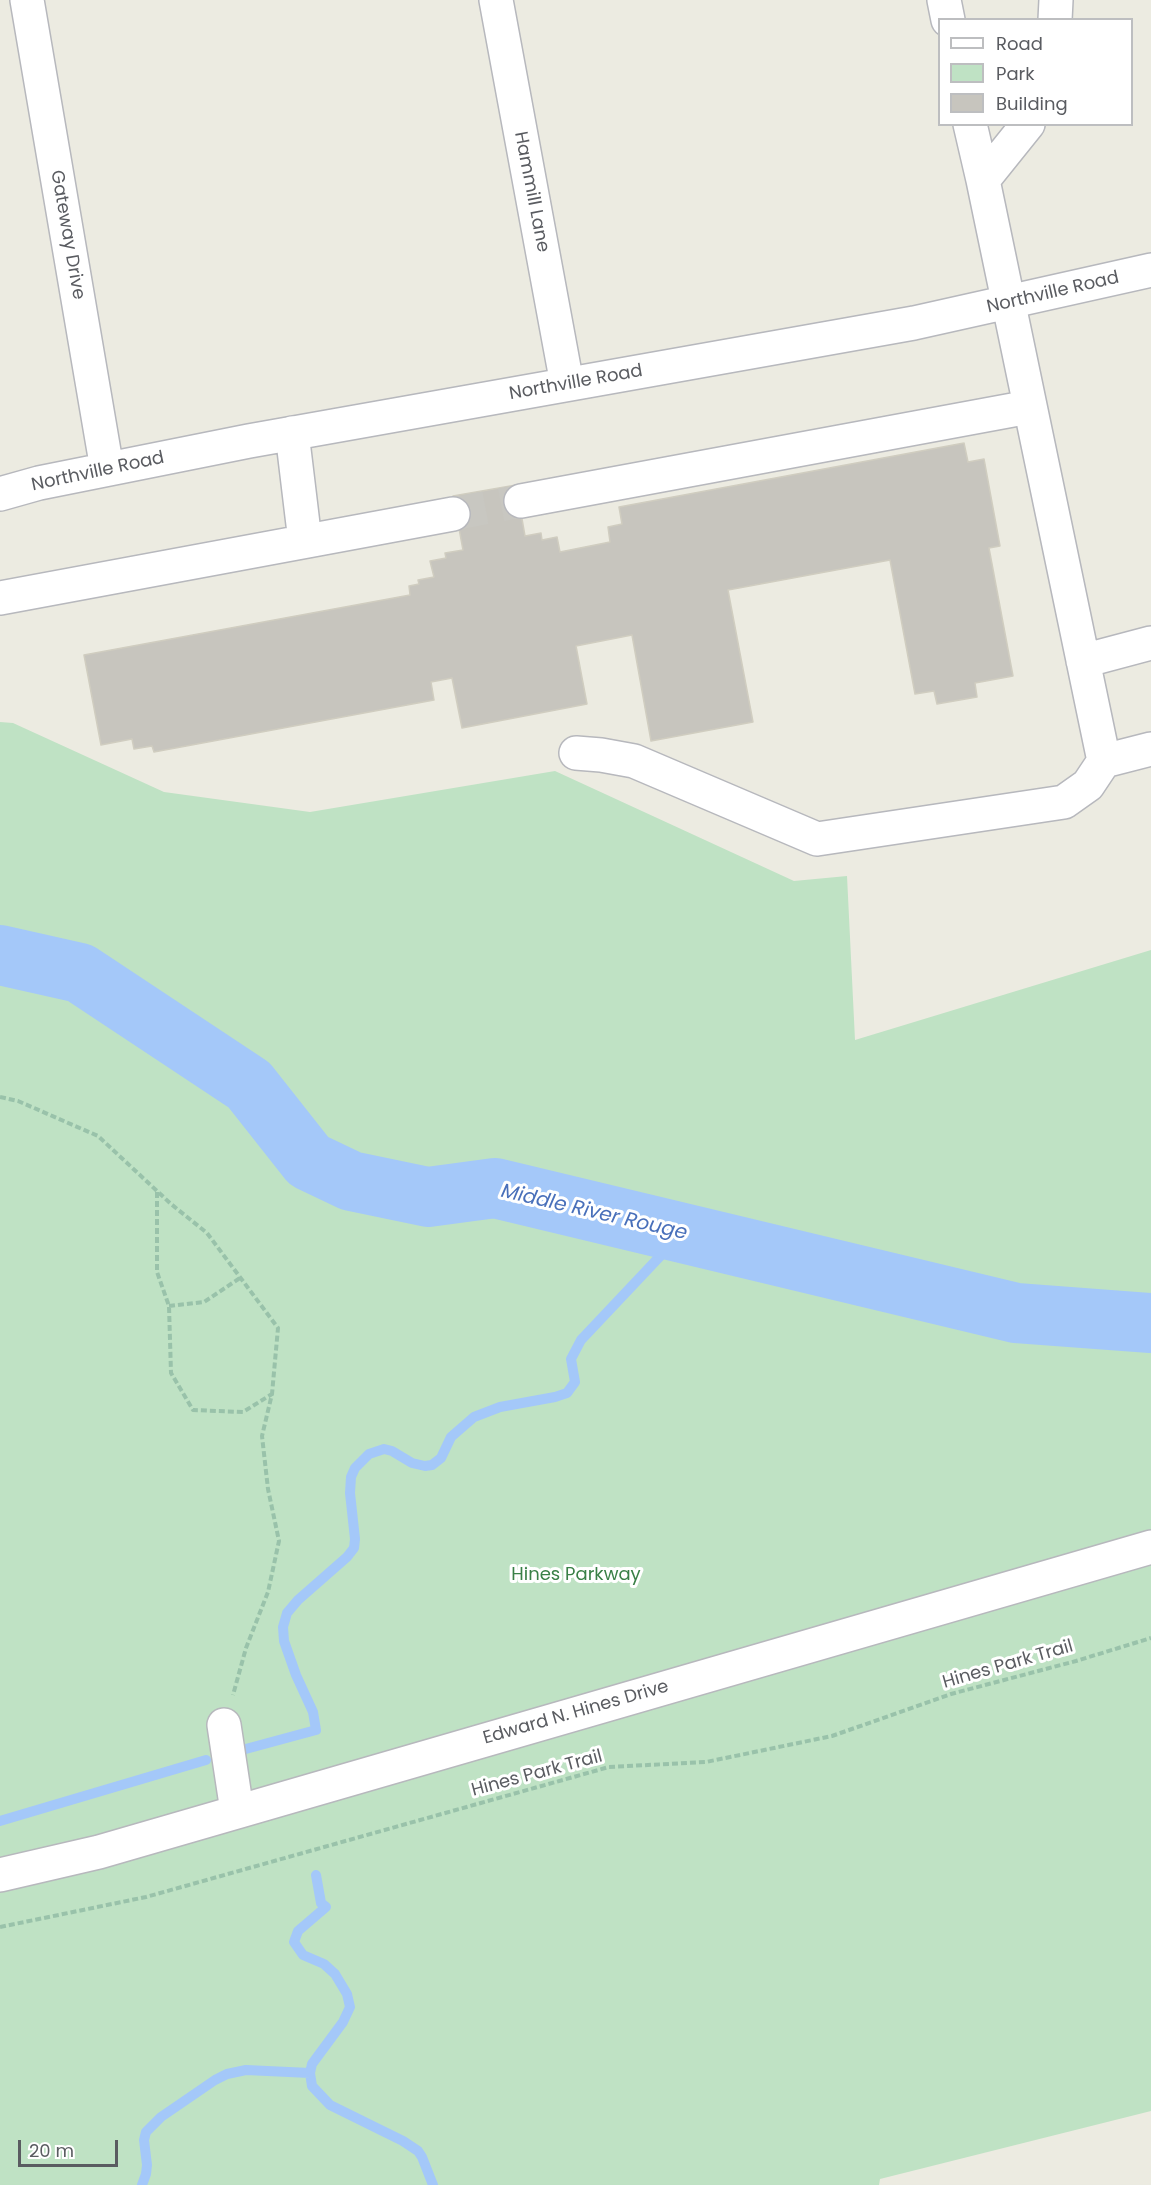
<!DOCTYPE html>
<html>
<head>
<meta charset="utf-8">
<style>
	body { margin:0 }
	#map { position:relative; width:1151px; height:2185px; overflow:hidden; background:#ecebe1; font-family:Poppins,sans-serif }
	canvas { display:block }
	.legend { position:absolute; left:938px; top:18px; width:195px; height:108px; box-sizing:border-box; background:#fff; border:2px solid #bdbec0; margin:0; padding:8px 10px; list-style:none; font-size:18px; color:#5a5c61 }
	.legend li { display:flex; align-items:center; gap:12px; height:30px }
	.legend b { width:30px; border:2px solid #bdbec0 }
	.scale { position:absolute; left:18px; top:2140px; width:100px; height:27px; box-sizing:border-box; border:3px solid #5a5c61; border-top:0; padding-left:8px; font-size:18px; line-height:21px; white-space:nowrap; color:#5a5c61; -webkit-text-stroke:4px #fff; paint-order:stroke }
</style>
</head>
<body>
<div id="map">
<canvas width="1151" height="2185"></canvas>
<ul class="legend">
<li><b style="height:8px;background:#fff"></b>Road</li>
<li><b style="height:16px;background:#bfe2c4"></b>Park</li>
<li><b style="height:16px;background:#c7c5be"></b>Building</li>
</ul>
<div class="scale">20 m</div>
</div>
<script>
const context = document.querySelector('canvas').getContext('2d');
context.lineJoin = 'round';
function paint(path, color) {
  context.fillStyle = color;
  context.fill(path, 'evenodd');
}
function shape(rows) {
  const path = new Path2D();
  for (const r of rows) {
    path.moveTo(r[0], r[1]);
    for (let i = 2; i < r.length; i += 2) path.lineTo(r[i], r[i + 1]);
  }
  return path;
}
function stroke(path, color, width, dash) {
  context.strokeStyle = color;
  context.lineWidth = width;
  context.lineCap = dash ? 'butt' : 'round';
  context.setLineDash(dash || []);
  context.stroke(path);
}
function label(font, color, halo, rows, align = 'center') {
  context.font = font + ' Poppins,sans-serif';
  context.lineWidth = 6;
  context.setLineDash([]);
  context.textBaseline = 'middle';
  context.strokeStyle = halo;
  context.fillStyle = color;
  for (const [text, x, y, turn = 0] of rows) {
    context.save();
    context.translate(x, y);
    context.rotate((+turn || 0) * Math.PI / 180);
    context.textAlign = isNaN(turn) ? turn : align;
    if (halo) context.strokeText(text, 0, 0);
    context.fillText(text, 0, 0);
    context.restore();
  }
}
const green = shape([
	[0,722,13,723,164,792,310,812,555,771,794,881,847,876,855,1040,1151,950,1151,2111,880,2179,879,2185,0,2185]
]);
const stream = shape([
	[242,1750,316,1730,313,1712,296,1675,284,1641,283,1627,287,1613,298,1600,347,1557,354,1548,355,1539,350,1493,351,1477,355,1468,369,1454,384,1449,392,1451,412,1463,425,1466,432,1465,441,1458,451,1437,474,1417,500,1407,555,1397,567,1393,575,1382,571,1359,581,1340,682,1233],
	[0,1821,206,1760],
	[316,1875,321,1903,326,1907,298,1931,294,1942,303,1955,324,1964,335,1974,347,1994,350,2007,343,2022,312,2064,310,2073,312,2086,330,2105,403,2141,418,2151,422,2157,433,2185],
	[142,2185,146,2174,147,2165,144,2140,146,2132,161,2117,215,2080,227,2074,246,2070,310,2073]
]);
const river = shape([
	[0,955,80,973,249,1085,309,1161,351,1181,428,1197,495,1188,1016,1313,1151,1323]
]);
const building = shape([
	[964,443,968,462,984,459,1000,546,989,548,1013,676,975,683,977,697,937,704,934,691,915,694,890,560,728,590,753,722,651,741,632,635,576,646,587,704,462,728,452,678,431,682,434,700,154,752,152,746,134,749,132,739,101,745,84,655,410,595,409,586,419,584,418,580,434,577,430,561,446,558,445,553,463,550,453,496,516,485,525,536,541,533,542,540,557,537,560,552,610,542,608,527,622,524,619,507,964,443]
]);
const minorTunnel = shape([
	[453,514,521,501]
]);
const path = shape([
	[0,1097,18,1101,98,1136,171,1204,207,1233,278,1328,272,1394,262,1436,268,1489,279,1541,268,1592,246,1648,233,1695],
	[157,1192,157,1272,169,1306,171,1373,193,1410,243,1412,272,1394],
	[169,1306,204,1302,240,1278],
	[0,1927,146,1897,609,1767,706,1762,832,1736,951,1694,1076,1661,1151,1638]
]);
const minor = shape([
	[27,0,107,469],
	[496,0,567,384],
	[944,0,948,20],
	[1055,20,1056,0],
	[970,124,983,180],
	[1028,124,983,180,1104,761,1151,749],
	[292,433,305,541],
	[0,494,39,483,249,441,914,323,1151,270],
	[521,501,1029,407],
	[0,598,453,514],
	[1083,661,1151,643],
	[576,753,601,755,634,761,817,839,1064,802,1088,785,1104,761],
	[224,1725,237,1811],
	[0,1875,99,1852,1151,1547]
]);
const streetNames = [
	["Hammill Lane",531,192,79],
	["Gateway Drive",67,235,80],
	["Northville Road",1053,293,-13],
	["Northville Road",576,383,-10],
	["Northville Road",98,472,-12],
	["Hines Park Trail",1008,1665,-16],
	["Edward N. Hines Drive",576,1713,-16],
	["Hines Park Trail",537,1774,-15]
];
const parkNames = [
	["Hines Parkway",576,1575]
];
const waterNames = [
	["Middle River Rouge",594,1213,13]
];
paint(green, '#bfe2c4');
stroke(stream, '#a4c8f9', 10);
stroke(river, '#a4c8f9', 60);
paint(building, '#c7c5be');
stroke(building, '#d0cdc0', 1.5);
stroke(minorTunnel, '#c8c7c1', 33, [33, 16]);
stroke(minor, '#b7b8bd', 36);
stroke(path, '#99c2aa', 4, [6, 3]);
stroke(minor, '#fff', 33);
label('18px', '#5a5c61', '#fff', streetNames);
label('18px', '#3a8047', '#fff', parkNames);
label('italic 20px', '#4970ba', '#fff', waterNames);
</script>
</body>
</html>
